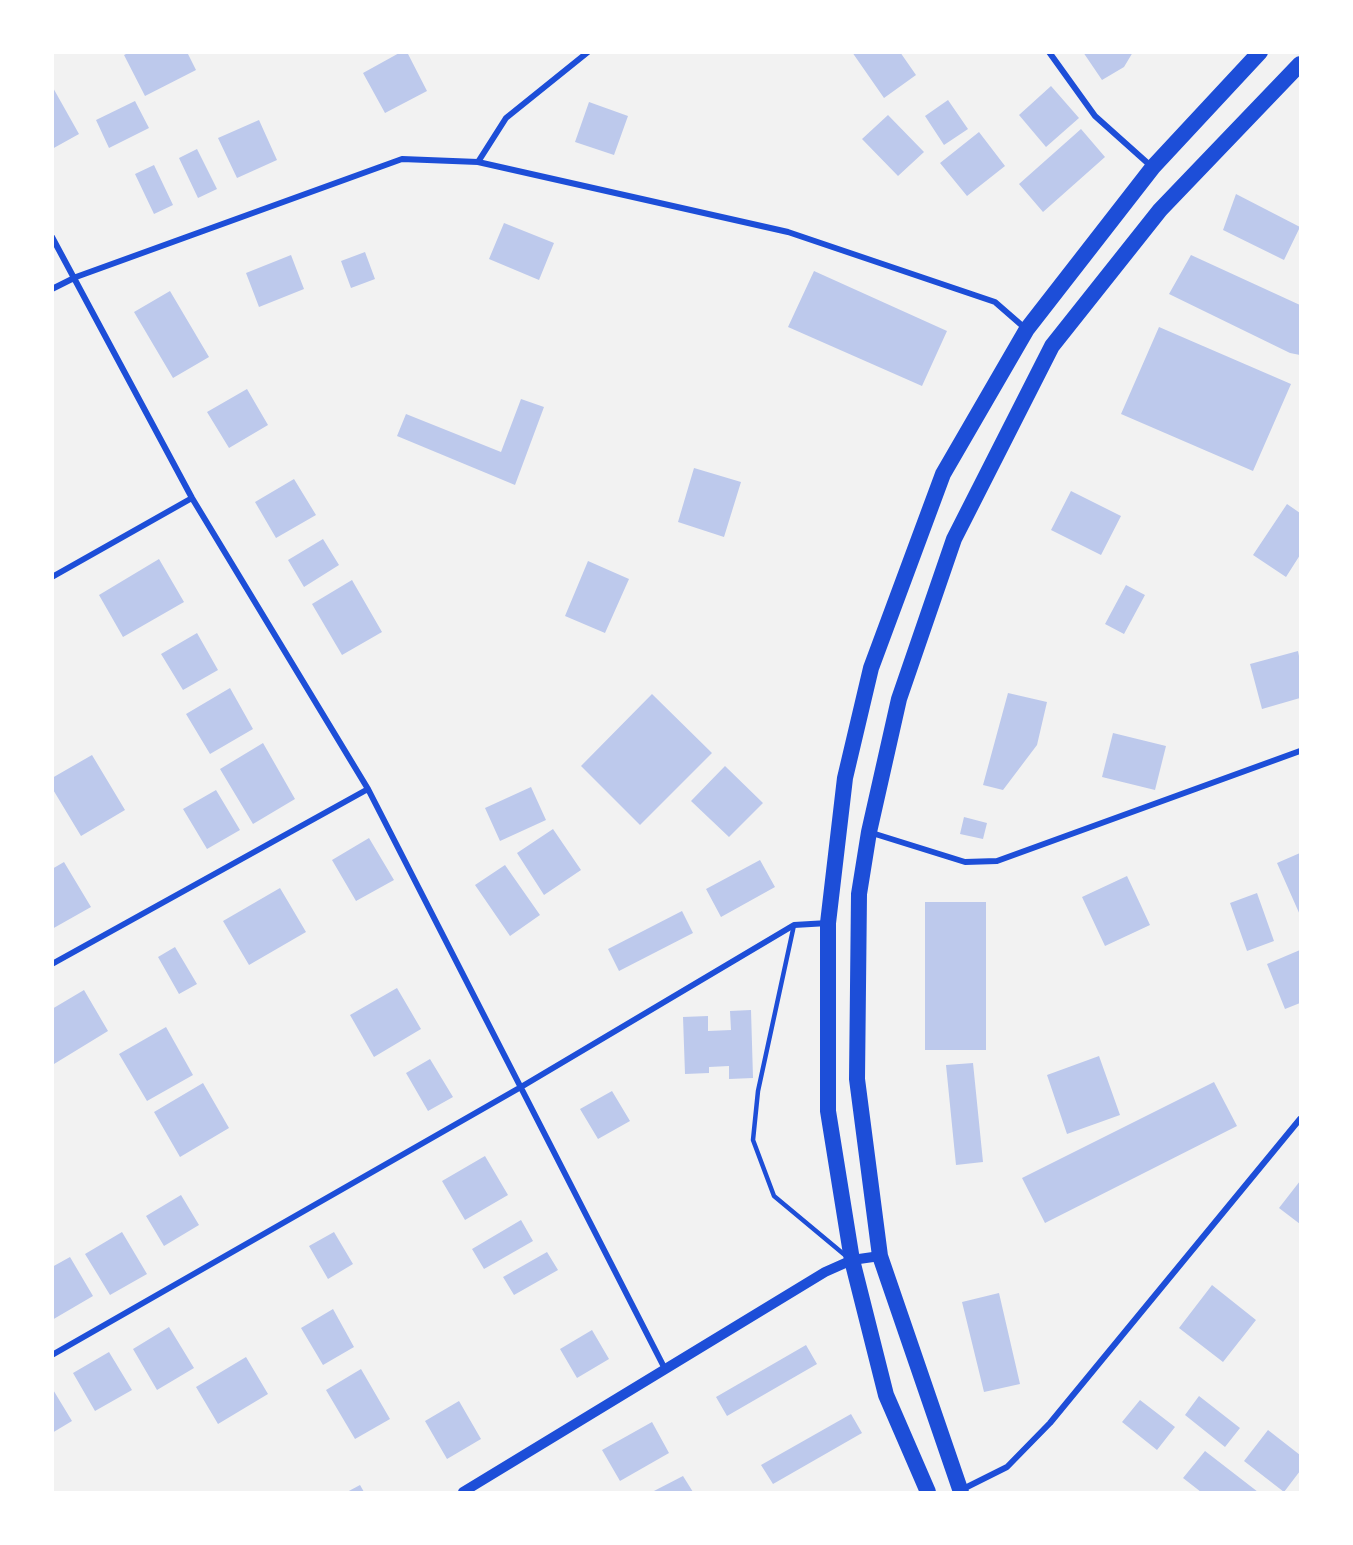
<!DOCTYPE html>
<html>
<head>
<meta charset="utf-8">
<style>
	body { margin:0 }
	#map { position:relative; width:1353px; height:1545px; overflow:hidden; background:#f2f2f2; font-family:Merriweather,serif }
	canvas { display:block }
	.frame { position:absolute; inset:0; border:54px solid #fff; pointer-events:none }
</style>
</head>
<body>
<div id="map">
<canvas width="1353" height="1545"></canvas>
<div class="frame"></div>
</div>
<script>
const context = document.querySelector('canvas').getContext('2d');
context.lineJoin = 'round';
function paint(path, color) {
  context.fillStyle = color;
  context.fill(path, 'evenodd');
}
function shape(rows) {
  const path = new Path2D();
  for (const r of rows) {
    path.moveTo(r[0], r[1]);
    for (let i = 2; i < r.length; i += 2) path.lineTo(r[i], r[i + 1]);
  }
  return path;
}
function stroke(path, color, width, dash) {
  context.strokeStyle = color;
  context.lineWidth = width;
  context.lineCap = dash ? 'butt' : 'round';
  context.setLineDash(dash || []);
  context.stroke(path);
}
const building = shape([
	[130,52,187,52,196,70,145,96,124,55],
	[401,52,407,52,427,91,385,113,363,73],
	[852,52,900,52,916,75,884,98],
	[1083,52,1133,52,1124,67,1102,80],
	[52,86,79,134,52,149],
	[1051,86,1079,118,1046,147,1019,115],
	[948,100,968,129,944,145,925,116],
	[135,101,149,128,109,148,96,120],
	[589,102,628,116,614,155,575,142],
	[888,115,924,152,898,176,862,139],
	[259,120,277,160,237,178,218,138],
	[1081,129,1105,157,1043,212,1019,184],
	[979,132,1005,166,967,196,940,163],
	[197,149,217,189,198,198,179,158],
	[154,165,173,205,154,214,135,174],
	[1236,194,1300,227,1284,260,1223,230],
	[504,223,554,243,539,280,489,259],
	[365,252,375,279,351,288,341,261],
	[291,255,304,289,259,307,246,273],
	[1191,255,1300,305,1300,355,1290,353,1169,294],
	[814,271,947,331,922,386,788,327],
	[170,291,209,357,173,378,134,312],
	[1159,327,1291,384,1253,471,1121,414],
	[247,389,268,425,229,448,207,412],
	[521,399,544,407,515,485,397,436,406,414,501,452],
	[694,468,741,482,724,537,678,522],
	[294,479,316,515,276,538,255,502],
	[1071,491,1121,516,1101,555,1051,530],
	[1287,504,1300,513,1300,555,1286,577,1253,555],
	[323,539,339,565,304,587,288,560],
	[159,559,184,602,123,637,99,595],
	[588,561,629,579,605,633,565,616],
	[352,580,382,632,342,655,312,604],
	[1126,585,1145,595,1124,634,1105,624],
	[197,633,218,670,183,690,161,654],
	[1298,651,1300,661,1300,698,1262,709,1250,664],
	[230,688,253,729,210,754,186,714],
	[1008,693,1047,702,1037,745,1003,790,983,785],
	[652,694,712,753,640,825,581,766],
	[1113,733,1166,746,1155,790,1102,777],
	[263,743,295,799,253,824,220,769],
	[92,755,125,810,81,836,52,788,52,778],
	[725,766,763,803,729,837,691,801],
	[531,787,546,820,500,841,485,808],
	[216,790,240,830,207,849,183,809],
	[964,817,987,823,983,839,960,834],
	[553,829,581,870,544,895,517,853],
	[369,838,394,880,356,901,332,860],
	[1300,853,1300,915,1277,863],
	[760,860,775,887,721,917,706,889],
	[64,862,91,907,52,929,52,869],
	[505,865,540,915,510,936,475,885],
	[1127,876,1150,925,1105,946,1082,897],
	[280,888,306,932,249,965,223,921],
	[1257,893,1274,941,1247,951,1230,903],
	[925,902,986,902,986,1050,925,1050],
	[682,911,693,933,619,971,608,949],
	[175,947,197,984,179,994,158,957],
	[1300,950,1300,1003,1285,1009,1267,964],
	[397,988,421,1029,374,1057,350,1015],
	[84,990,108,1031,54,1064,52,1009],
	[751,1010,753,1078,729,1079,729,1066,709,1067,709,1073,685,1074,683,1017,708,1016,708,1031,731,1030,730,1011],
	[166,1027,193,1075,147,1101,119,1054],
	[1099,1056,1120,1115,1067,1134,1047,1075],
	[430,1059,453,1097,428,1111,406,1073],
	[973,1063,983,1162,956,1165,946,1065],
	[1214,1082,1237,1126,1045,1223,1022,1178],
	[203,1083,229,1128,180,1157,154,1112],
	[612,1091,630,1121,598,1139,580,1109],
	[485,1156,508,1195,465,1220,442,1181],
	[1300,1181,1300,1224,1279,1208],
	[181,1195,199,1225,164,1246,146,1216],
	[521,1220,533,1241,484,1269,472,1249],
	[122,1232,147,1274,110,1295,85,1254],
	[334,1232,353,1264,328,1279,309,1246],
	[547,1252,558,1270,514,1295,503,1277],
	[70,1257,93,1296,52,1320,52,1267],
	[1212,1285,1256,1320,1223,1362,1179,1328],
	[999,1293,1020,1384,984,1392,962,1302],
	[333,1309,354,1347,323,1365,301,1328],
	[169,1327,194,1368,157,1390,133,1349],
	[592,1330,609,1359,577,1378,560,1349],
	[806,1345,817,1364,727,1416,716,1397],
	[109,1352,132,1390,95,1411,73,1373],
	[246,1357,268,1394,218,1424,196,1387],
	[361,1369,390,1419,355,1439,326,1390],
	[52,1388,72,1421,52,1433],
	[1199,1396,1240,1428,1225,1447,1185,1415],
	[1140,1400,1175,1427,1157,1450,1122,1422],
	[459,1401,481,1439,447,1459,425,1421],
	[851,1414,862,1433,773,1484,761,1465],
	[652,1422,669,1453,620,1481,602,1450],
	[1268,1430,1300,1455,1300,1471,1284,1492,1244,1461],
	[1205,1451,1258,1492,1201,1492,1183,1478],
	[683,1476,693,1492,652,1492],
	[360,1485,364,1492,347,1492]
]);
const service = shape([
	[794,925,758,1091,753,1140,774,1196,846,1256]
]);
const minor = shape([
	[1049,52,1095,116,1152,167],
	[478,162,788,232,995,302,1026,329],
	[52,237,192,498,368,789,665,1369],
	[52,289,76,277,402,159,478,162,506,118,588,52],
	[52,577,192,498],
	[872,833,965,862,997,861,1300,751],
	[52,964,368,789],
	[52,1355,521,1087,794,925,828,923],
	[961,1490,1007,1467,1050,1423,1300,1119]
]);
const tertiary = shape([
	[463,1492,825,1272,852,1260,880,1256]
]);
const trunk = shape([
	[928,1492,886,1395,852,1260,828,1111,828,923,845,778,871,668,943,474,1027,329,1153,167,1260,52],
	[961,1492,880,1256,857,1079,859,894,869,832,899,699,954,539,1052,346,1160,210,1300,64]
]);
paint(building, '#bdc9ec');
stroke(service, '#1d4ed8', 4.5);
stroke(minor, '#1d4ed8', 6);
stroke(tertiary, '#1d4ed8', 10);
stroke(trunk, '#1d4ed8', 16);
</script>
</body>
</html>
